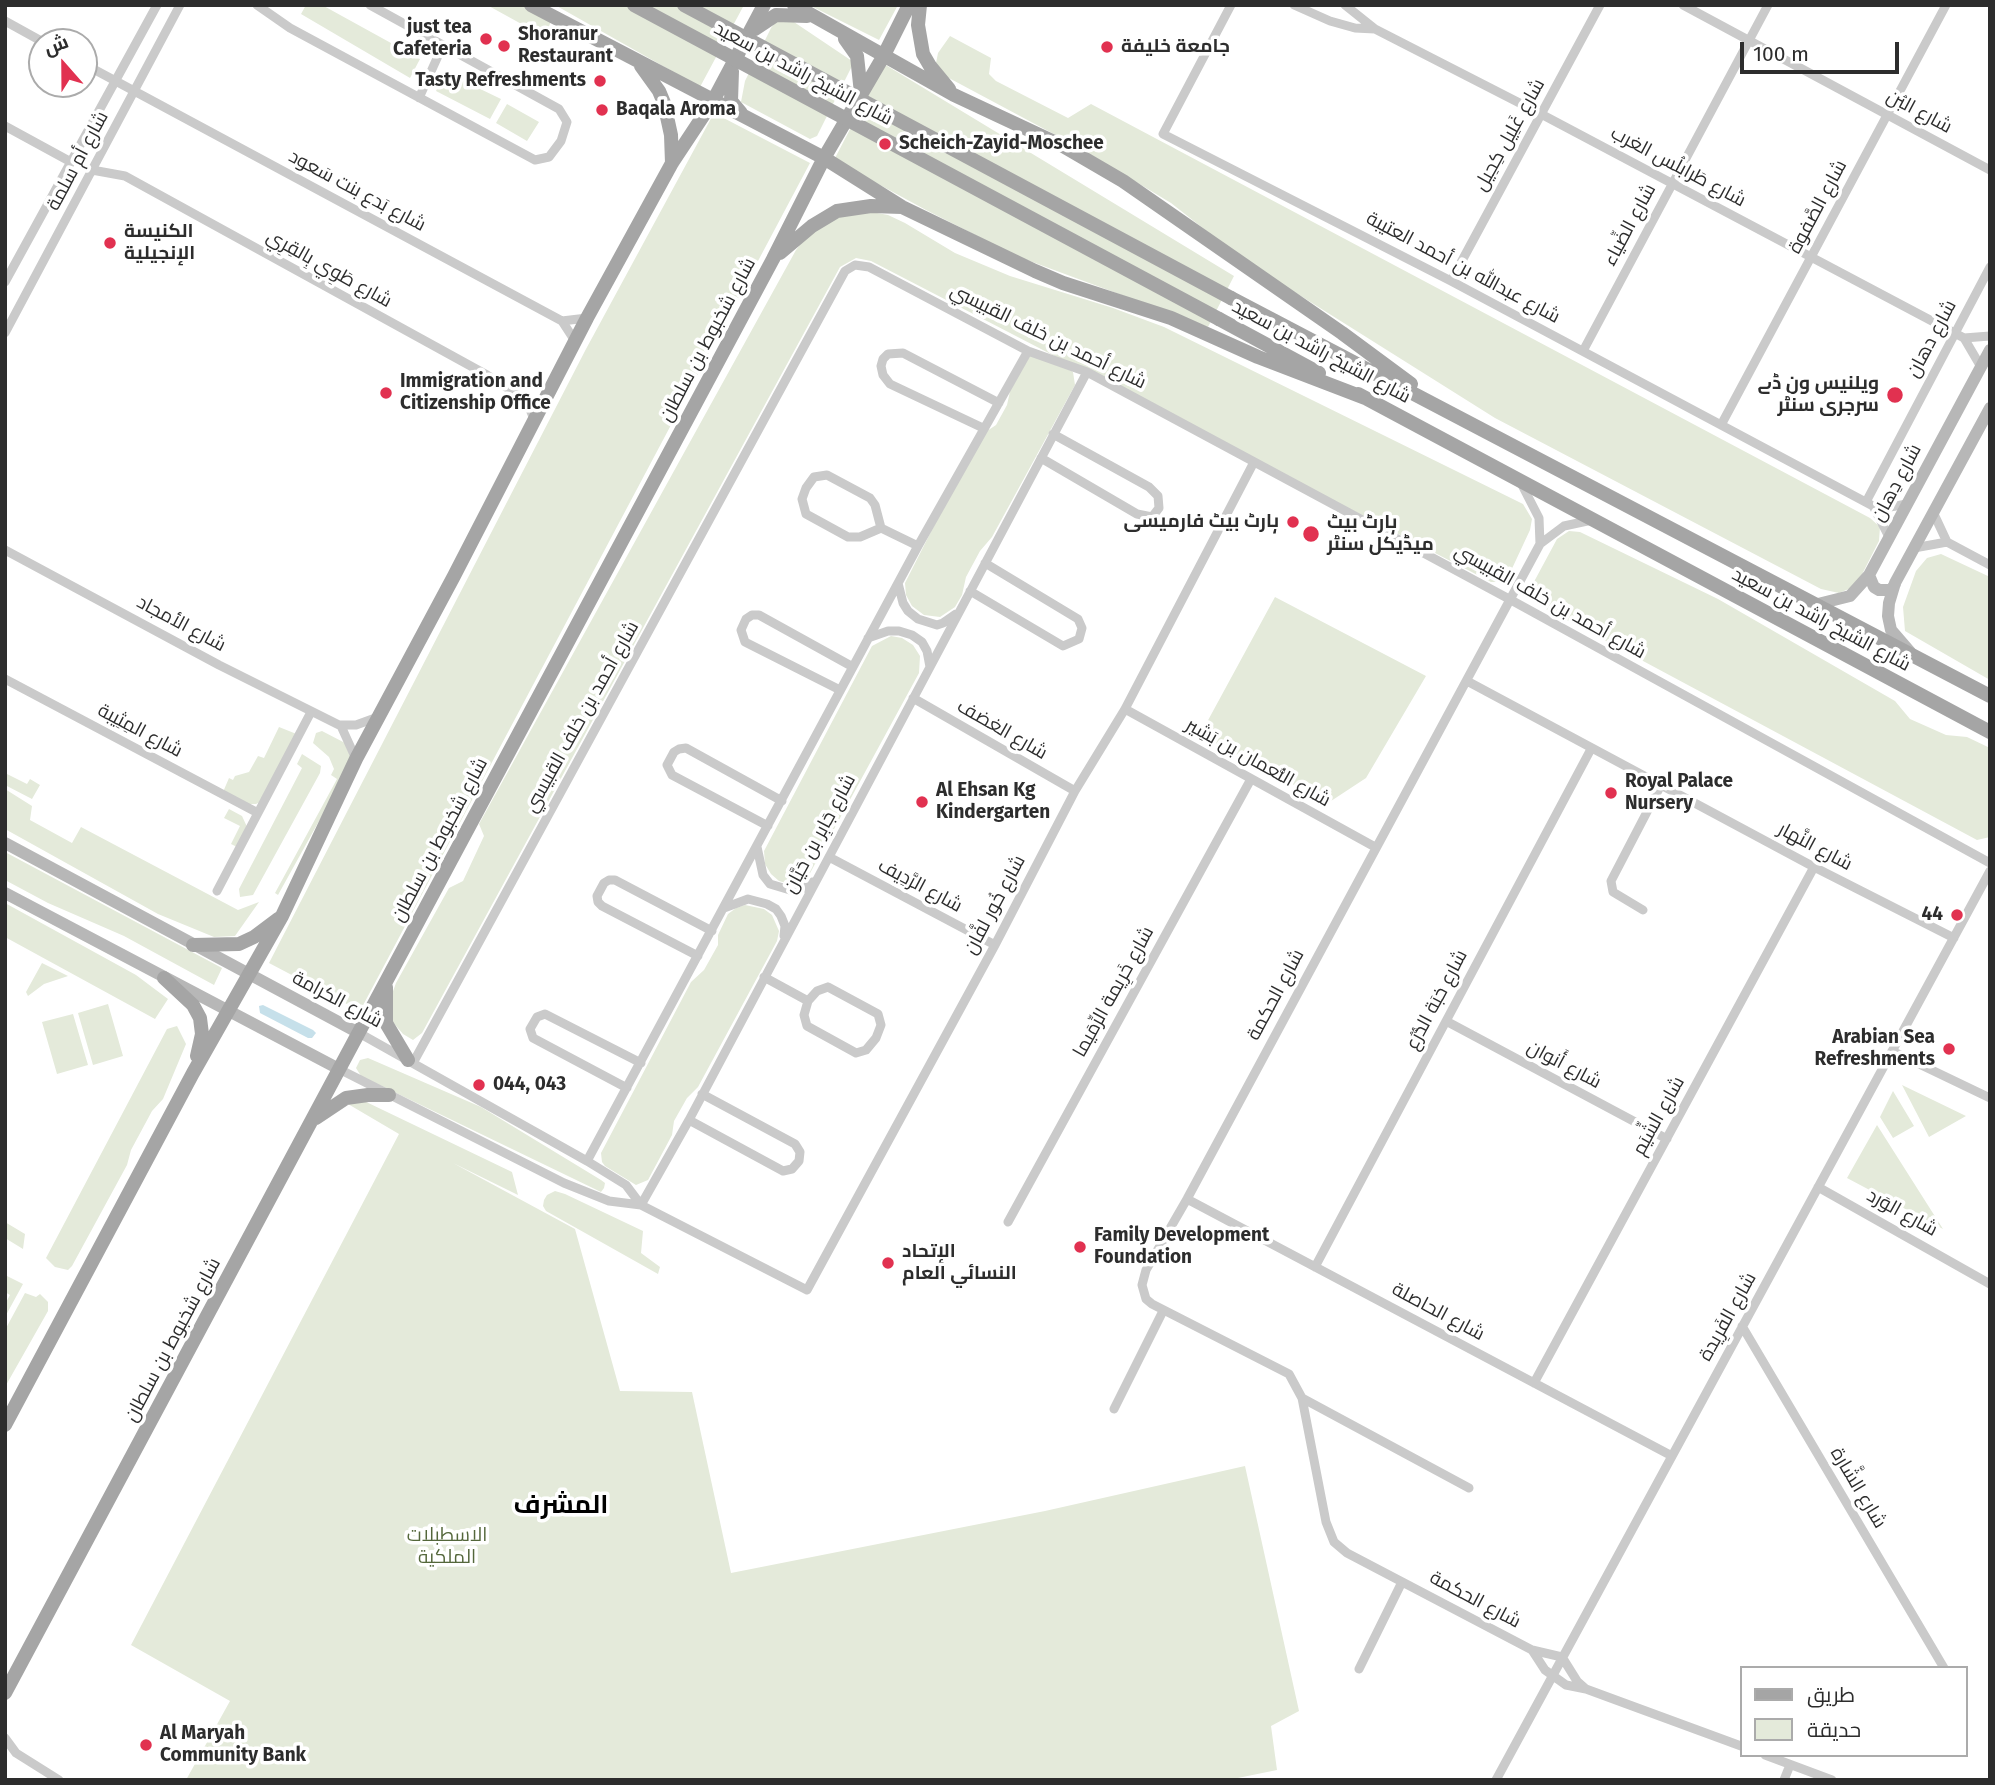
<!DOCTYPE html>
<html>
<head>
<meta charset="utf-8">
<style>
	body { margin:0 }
	#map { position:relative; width:1995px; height:1785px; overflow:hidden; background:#fff; font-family:"Fira Sans",Cairo,sans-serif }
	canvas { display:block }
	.frame { position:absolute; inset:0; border:7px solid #2d2d2d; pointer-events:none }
	.legend { position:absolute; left:1740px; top:1666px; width:228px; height:91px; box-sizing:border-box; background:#fff; border:2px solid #ababab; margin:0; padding:9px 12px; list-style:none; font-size:21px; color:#2d2d2d }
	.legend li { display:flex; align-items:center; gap:14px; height:35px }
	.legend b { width:35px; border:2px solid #ababab }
	.north { position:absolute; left:28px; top:28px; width:70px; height:70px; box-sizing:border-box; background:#fff; border:2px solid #ababab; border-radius:50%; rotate:339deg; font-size:19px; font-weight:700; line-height:28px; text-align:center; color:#2d2d2d }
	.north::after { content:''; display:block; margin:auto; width:24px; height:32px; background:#e13150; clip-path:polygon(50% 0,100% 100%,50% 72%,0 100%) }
	.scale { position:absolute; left:1740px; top:42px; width:159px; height:32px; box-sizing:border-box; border:4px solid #2d2d2d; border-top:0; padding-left:9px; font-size:21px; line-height:24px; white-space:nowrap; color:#2d2d2d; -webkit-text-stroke:5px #fff; paint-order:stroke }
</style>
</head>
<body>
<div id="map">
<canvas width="1995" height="1785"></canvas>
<div class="frame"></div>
<ul class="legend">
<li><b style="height:9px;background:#a5a5a5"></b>طريق</li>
<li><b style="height:19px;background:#e4eada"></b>حديقة</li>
</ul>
<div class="north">ش</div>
<div class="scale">100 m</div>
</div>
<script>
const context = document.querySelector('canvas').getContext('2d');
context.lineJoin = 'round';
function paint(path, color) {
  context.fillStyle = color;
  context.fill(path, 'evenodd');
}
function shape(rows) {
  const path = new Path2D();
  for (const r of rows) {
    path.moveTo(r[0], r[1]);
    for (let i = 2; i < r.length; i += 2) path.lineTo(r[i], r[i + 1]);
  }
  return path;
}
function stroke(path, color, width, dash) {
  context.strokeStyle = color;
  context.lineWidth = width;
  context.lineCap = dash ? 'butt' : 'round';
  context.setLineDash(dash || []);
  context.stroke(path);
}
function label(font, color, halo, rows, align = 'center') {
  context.font = font + ' "Fira Sans",Cairo,sans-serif';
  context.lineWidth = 7;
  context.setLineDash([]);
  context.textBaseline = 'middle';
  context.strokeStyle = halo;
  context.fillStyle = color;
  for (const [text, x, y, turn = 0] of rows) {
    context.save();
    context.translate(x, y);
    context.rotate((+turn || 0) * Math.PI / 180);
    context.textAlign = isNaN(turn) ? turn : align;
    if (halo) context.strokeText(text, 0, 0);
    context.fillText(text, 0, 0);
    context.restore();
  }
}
const green = shape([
	[306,5,322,5,420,59,410,78,301,14],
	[487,5,524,5,551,21,545,37],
	[555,5,744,5,700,87],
	[809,5,898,5,879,40],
	[788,18,852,61,851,68,817,136,810,139,741,102,745,81,771,28,778,19],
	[950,36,991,58,989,74,996,81,1068,118,1091,104,1870,518,1880,527,1879,541,1856,586,1839,593,1821,589,1495,418,1242,259,1171,203,1078,147,947,77,936,63,938,53],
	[884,64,1234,276,1208,327,1019,257,926,210,834,160],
	[445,72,501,99,490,119,436,91],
	[507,104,539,122,527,141,496,123],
	[714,113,810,163,360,1011,269,963,586,349],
	[872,212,888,215,905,223,955,253,1010,276,1113,308,1164,327,1523,504,1532,519,1530,530,1509,575,1499,582,1491,582,871,261,856,258,840,267,422,1033,413,1040,403,1034,391,1020,388,1005,396,983,449,888,463,881,484,836,479,824,796,250,805,238,836,217],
	[1034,354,1068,367,1073,372,1075,385,992,537,980,551,966,577,962,595,955,607,940,617,924,615,912,606,906,595,905,583,941,512,987,431,996,425,1007,405,1011,387,1030,356],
	[1569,531,1580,532,1718,599,1895,701,1910,719,1946,735,1967,737,1990,748,1990,837,1977,840,1533,602,1529,591,1557,539],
	[1941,554,1990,577,1990,680,1905,631,1903,607,1916,571,1927,558],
	[1275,597,1426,676,1366,778,1328,803,1200,735],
	[891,636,902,638,913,645,920,656,919,673,809,875,800,882,789,884,779,881,771,874,765,864,764,851,872,646],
	[279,727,299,735,264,800,256,804,248,804,223,792,229,778,233,780,235,776,249,772,258,756,264,758],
	[322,731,347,744,351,752,350,765,278,895,275,893,337,779,331,775,334,769,329,757,313,743,316,733],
	[302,754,321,766,320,773,253,895,240,897,239,889,302,768,297,764],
	[5,773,27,784,30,779,40,785,32,799,5,785],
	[5,789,32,806,30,820,72,843,81,827,238,910,259,902,235,936,214,937,158,914,5,829],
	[229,809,242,816,248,829,239,848,231,844,240,826,224,818],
	[5,852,222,968,214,985,124,936,48,903,5,880],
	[5,903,136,975,168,999,155,1019,5,937],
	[745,905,764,909,772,915,779,931,777,941,698,1087,687,1098,674,1121,672,1135,648,1180,636,1185,605,1166,602,1162,601,1153,691,982,704,970,718,945,718,935,728,914,736,908],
	[42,963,68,976,44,984,28,996,26,992],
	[108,1004,123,1056,93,1065,78,1013],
	[73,1014,88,1065,57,1074,42,1022],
	[177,1026,186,1044,163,1099,152,1111,131,1150,127,1165,72,1266,68,1270,55,1267,46,1258,167,1029],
	[368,1058,481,1107,601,1180,605,1183,604,1188,601,1192,361,1076,356,1068,360,1060],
	[1902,1085,1966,1116,1929,1137],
	[1893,1091,1914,1126,1893,1138,1880,1117],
	[360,1099,512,1172,518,1195,453,1163,575,1229,620,1391,692,1392,731,1573,1045,1511,1245,1466,1299,1711,1271,1726,1277,1770,1228,1780,186,1780,230,1701,131,1645,399,1134,348,1104],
	[1877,1125,1943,1229,1847,1178],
	[555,1191,565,1194,643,1231,641,1253,660,1267,658,1274,546,1211,543,1206,544,1200,547,1195],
	[5,1222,25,1234,23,1249,5,1238],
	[5,1275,23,1284,5,1317,5,1304,10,1295,5,1292],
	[25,1293,36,1297,40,1294,48,1302,48,1311,5,1387,5,1330]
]);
const water = shape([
	[263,1005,313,1030,316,1033,312,1038,308,1038,260,1013,259,1006]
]);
const street = shape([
	[257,5,290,28,535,160,549,157,561,141,567,122,559,109,370,5],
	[1231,5,1163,134,1451,281,1873,506,1890,507,1907,504],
	[1294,5,1330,21,1355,28,1375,29],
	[1345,5,1375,29,1541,114,1964,338,1981,367],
	[1683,5,1990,170],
	[5,21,43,42],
	[84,64,562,321,575,341],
	[419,98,443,45],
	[5,126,71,162],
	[92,170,125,176,487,375,526,400,534,419],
	[1451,281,1600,5],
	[5,282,157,5],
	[562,321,587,318],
	[5,333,180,5],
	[1964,338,1990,336],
	[1583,351,1768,5],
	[1721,425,1946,5],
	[983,428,890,384,883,375,881,366,883,359,888,354,903,353,999,403],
	[1041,458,1137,514,1152,517,1159,508,1158,496,1149,487,1053,434],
	[1521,483,1539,518,1540,544],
	[1866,502,1990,267],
	[1873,506,1889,537],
	[1933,512,1947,542,1990,565],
	[881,528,860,537,848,537,806,514,802,499,806,488,814,477,827,475,870,498,875,505,881,528,918,546],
	[1914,548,1947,542],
	[5,550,219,665,339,725,356,725,378,717],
	[898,583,903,603,908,611,918,619,937,625,943,623,956,614],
	[970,591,1063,646,1079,639,1082,628,1078,619,985,563],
	[868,638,888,631,899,631,912,635,922,642,927,651,930,667],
	[5,679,258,813],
	[1467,681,1814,867,1954,938],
	[840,690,745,642,741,630,746,619,752,615,759,615,853,667],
	[913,698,1075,791],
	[1125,709,1375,847],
	[341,726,356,759],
	[768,826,672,775,667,765,674,752,679,749,686,748,782,801],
	[757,847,763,875,770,884,790,890,804,888,812,882],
	[829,857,995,945],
	[217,891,311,712],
	[724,908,748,899,767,904,776,909,781,916,785,926,784,936],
	[1643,910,1613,892,1611,881,1661,785],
	[698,956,602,906,598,902,597,896,604,883,609,880,615,880,712,931],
	[764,977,808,1001],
	[828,987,878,1014,881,1025,876,1038,866,1050,856,1053,807,1026,804,1015,808,1001,817,991,828,987],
	[1446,1021,1667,1139],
	[359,1033,587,1161,626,1185,641,1205],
	[1892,1051,1990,1098],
	[413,1063,845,271,855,265,869,267,1028,351,1087,372,1511,600,1990,863],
	[339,1069,564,1183,609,1201,641,1205,807,1290,995,945,1075,791,1125,709,1254,462],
	[627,1088,533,1038,530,1029,537,1017,545,1014,641,1063],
	[689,1120,783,1171,792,1169,799,1161,800,1152,795,1144,702,1094],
	[587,1161,918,546,1028,351],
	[1818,1187,1990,1284],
	[1187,1199,1672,1456],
	[641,1205,689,1120,1087,372],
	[1008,1222,1251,779],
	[1315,1267,1591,749],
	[1742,1326,1944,1668],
	[1534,1383,1814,867],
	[1302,1398,1469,1488],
	[1114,1409,1163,1311],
	[1532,1650,1545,1670,1566,1685,1586,1689,1741,1746],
	[1562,1657,1532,1650,1347,1553,1334,1542,1326,1522,1302,1398,1289,1374,1152,1304,1146,1299,1142,1285,1146,1270,1187,1199,1540,544,1564,526,1592,520],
	[1562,1657,1577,1681,1586,1689],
	[1359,1669,1402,1582],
	[5,1738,16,1753,59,1780],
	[1765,1755,1832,1780],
	[1496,1780,1990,871],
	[1784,1780,1790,1765]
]);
const secondary = shape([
	[1869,575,1874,587,1879,590,1891,590,1895,584],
	[1814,605,1850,596,1869,575,1990,350],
	[1910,652,1891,630,1888,616,1889,603,1895,583,1990,408],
	[5,843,359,1033],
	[5,893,339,1069]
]);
const primary = shape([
	[531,5,824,158,902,207,1035,271,1063,283,1171,318,1258,357,1365,398],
	[794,5,954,95,1063,146,1123,181,1342,333,1411,384],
	[920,5,918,25,923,54,930,66,949,89],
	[755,29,776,15,807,16],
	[845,39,857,56,861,93],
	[641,66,659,91,664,103,671,135,672,163],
	[732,71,731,101,741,113],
	[780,253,812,226,837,211,871,206,902,207],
	[1231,298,1990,696],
	[1219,319,1319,373],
	[1358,394,1990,732],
	[193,945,239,944,254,937,278,919],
	[164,978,193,1005,200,1018,202,1034,197,1056],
	[386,987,386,1023,408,1060],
	[316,1118,346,1098,368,1095,389,1095],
	[5,1425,193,1073,282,916,356,759,454,576,587,318,672,163,713,101,764,5],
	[5,1693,773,259,824,158,883,57,909,5]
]);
const primaryBridge = shape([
	[634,5,1219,319],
	[684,5,1231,298]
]);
const markers = [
	[486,39,7,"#e13150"],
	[504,46,7,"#e13150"],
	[1107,47,7,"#e13150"],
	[600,81,7,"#e13150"],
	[602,110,7,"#e13150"],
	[885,144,7,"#e13150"],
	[110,243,7,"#e13150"],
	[386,393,7,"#e13150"],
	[1895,395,9,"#e13150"],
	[1293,522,7,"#e13150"],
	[1311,534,9,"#e13150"],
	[1611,793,7,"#e13150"],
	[922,802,7,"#e13150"],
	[1957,915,7,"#e13150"],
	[1949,1049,7,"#e13150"],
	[479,1085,7,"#e13150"],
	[1080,1247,7,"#e13150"],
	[888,1263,7,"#e13150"],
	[146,1745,7,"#e13150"]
];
const poiNames = [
	["just tea",472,28,"right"],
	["Cafeteria",472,50,"right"],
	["Shoranur",518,35],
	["Restaurant",518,57],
	["جامعة خليفة",1121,47],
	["Tasty Refreshments",586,81,"right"],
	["Baqala Aroma",616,110],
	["Scheich-Zayid-Moschee",899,144],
	["الكنيسة",124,232],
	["الإنجيلية",124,254],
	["Immigration and",400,382],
	["Citizenship Office",400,404],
	["ویلنیس ون ڈے",1879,384,"right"],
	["سرجری سنٹر",1879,406,"right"],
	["ہارٹ بیٹ فارمیسی",1279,522,"right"],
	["ہارٹ بیٹ",1327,523],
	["میڈیکل سنٹر",1327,545],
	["Royal Palace",1625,782],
	["Nursery",1625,804],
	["Al Ehsan Kg",936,791],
	["Kindergarten",936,813],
	["44",1943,915,"right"],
	["Arabian Sea",1935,1038,"right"],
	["Refreshments",1935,1060,"right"],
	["044, 043",493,1085],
	["Family Development",1094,1236],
	["Foundation",1094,1258],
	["الإتحاد",902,1252],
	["النسائي العام",902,1274],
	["Al Maryah",160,1734],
	["Community Bank",160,1756]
];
const streetNames = [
	["شارع الشيخ راشد بن سعيد",803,74,28],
	["شارع البُن",1919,112,28],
	["شارع غَلِيل كِحِيل",1510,135,-61],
	["شارع أم سلمة",78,161,-62],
	["شارع طَرابلُس الغرب",1678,167,28],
	["شارع بَدع بنت سَعود",357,191,28],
	["شارع الصَّفوة",1818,207,-62],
	["شارع الضِّياء",1630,225,-62],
	["شارع عبدالله بن أحمد العتيبة",1463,268,28],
	["شارع طَوِي بِالقِرِي",329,269,29],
	["شارع أحمد بن خلف القبيسي",1048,337,26],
	["شارع دهان",1932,339,-62],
	["شارع شخبوط بن سلطان",708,340,-62],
	["شارع الشيخ راشد بن سعيد",1321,352,28],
	["شارع دِهان",1897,483,-62],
	["شارع أحمد بن خلف القبيسي",1550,602,29],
	["شارع الشيخ راشد بن سعيد",1821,620,28],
	["شارع الأمجاد",181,624,28],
	["شارع أحمد بن خلف القبيسي",582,717,-61],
	["شارع الغضف",1002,730,30],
	["شارع المِثِيبة",140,731,28],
	["شارع النُّعمان بن بَشِير",1258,763,29],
	["شارع جَابِر بن حَيَّان",820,834,-62],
	["شارع شخبوط بن سلطان",440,840,-62],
	["شارع النَّهار",1815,847,28],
	["شارع الرَّدِيف",920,886,28],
	["شارع خُور لفَّان",995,905,-62],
	["شارع خَرِيمة الرِّمَيما",1114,992,-61],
	["شارع الحكمة",1276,995,-62],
	["شارع الكرامة",337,1000,28],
	["شارع خبَة الدُّرُع",1437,1000,-62],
	["شارع أَنوان",1564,1065,28],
	["شارع الشِّيَم",1659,1116,-61],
	["شارع الوَرد",1902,1213,29],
	["شارع الحاصلة",1438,1312,28],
	["شارع الفَرِيدة",1728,1317,-61],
	["شارع شخبوط بن سلطان",173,1340,-62],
	["شارع الشَّارة",1858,1488,59],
	["شارع الحكمة",1475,1600,28]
];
const parkNames = [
	["الاسطبلات",447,1536],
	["الملكية",447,1558]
];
const districtNames = [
	["المشرف",561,1506]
];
paint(green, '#e4eada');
paint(water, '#c6e0ea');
stroke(street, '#cacaca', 9);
stroke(secondary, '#b7b7b7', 12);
stroke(primary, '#a5a5a5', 14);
stroke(primaryBridge, '#a5a5a5', 14);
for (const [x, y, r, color] of markers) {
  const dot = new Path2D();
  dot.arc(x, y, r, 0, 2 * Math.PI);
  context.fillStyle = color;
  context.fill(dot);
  stroke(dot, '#fff', 2.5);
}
label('bold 19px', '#2d2d2d', '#fff', poiNames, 'left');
label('19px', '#2d2d2d', '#fff', streetNames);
label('19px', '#54673b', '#fff', parkNames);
label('bold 26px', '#000', '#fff', districtNames);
</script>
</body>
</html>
